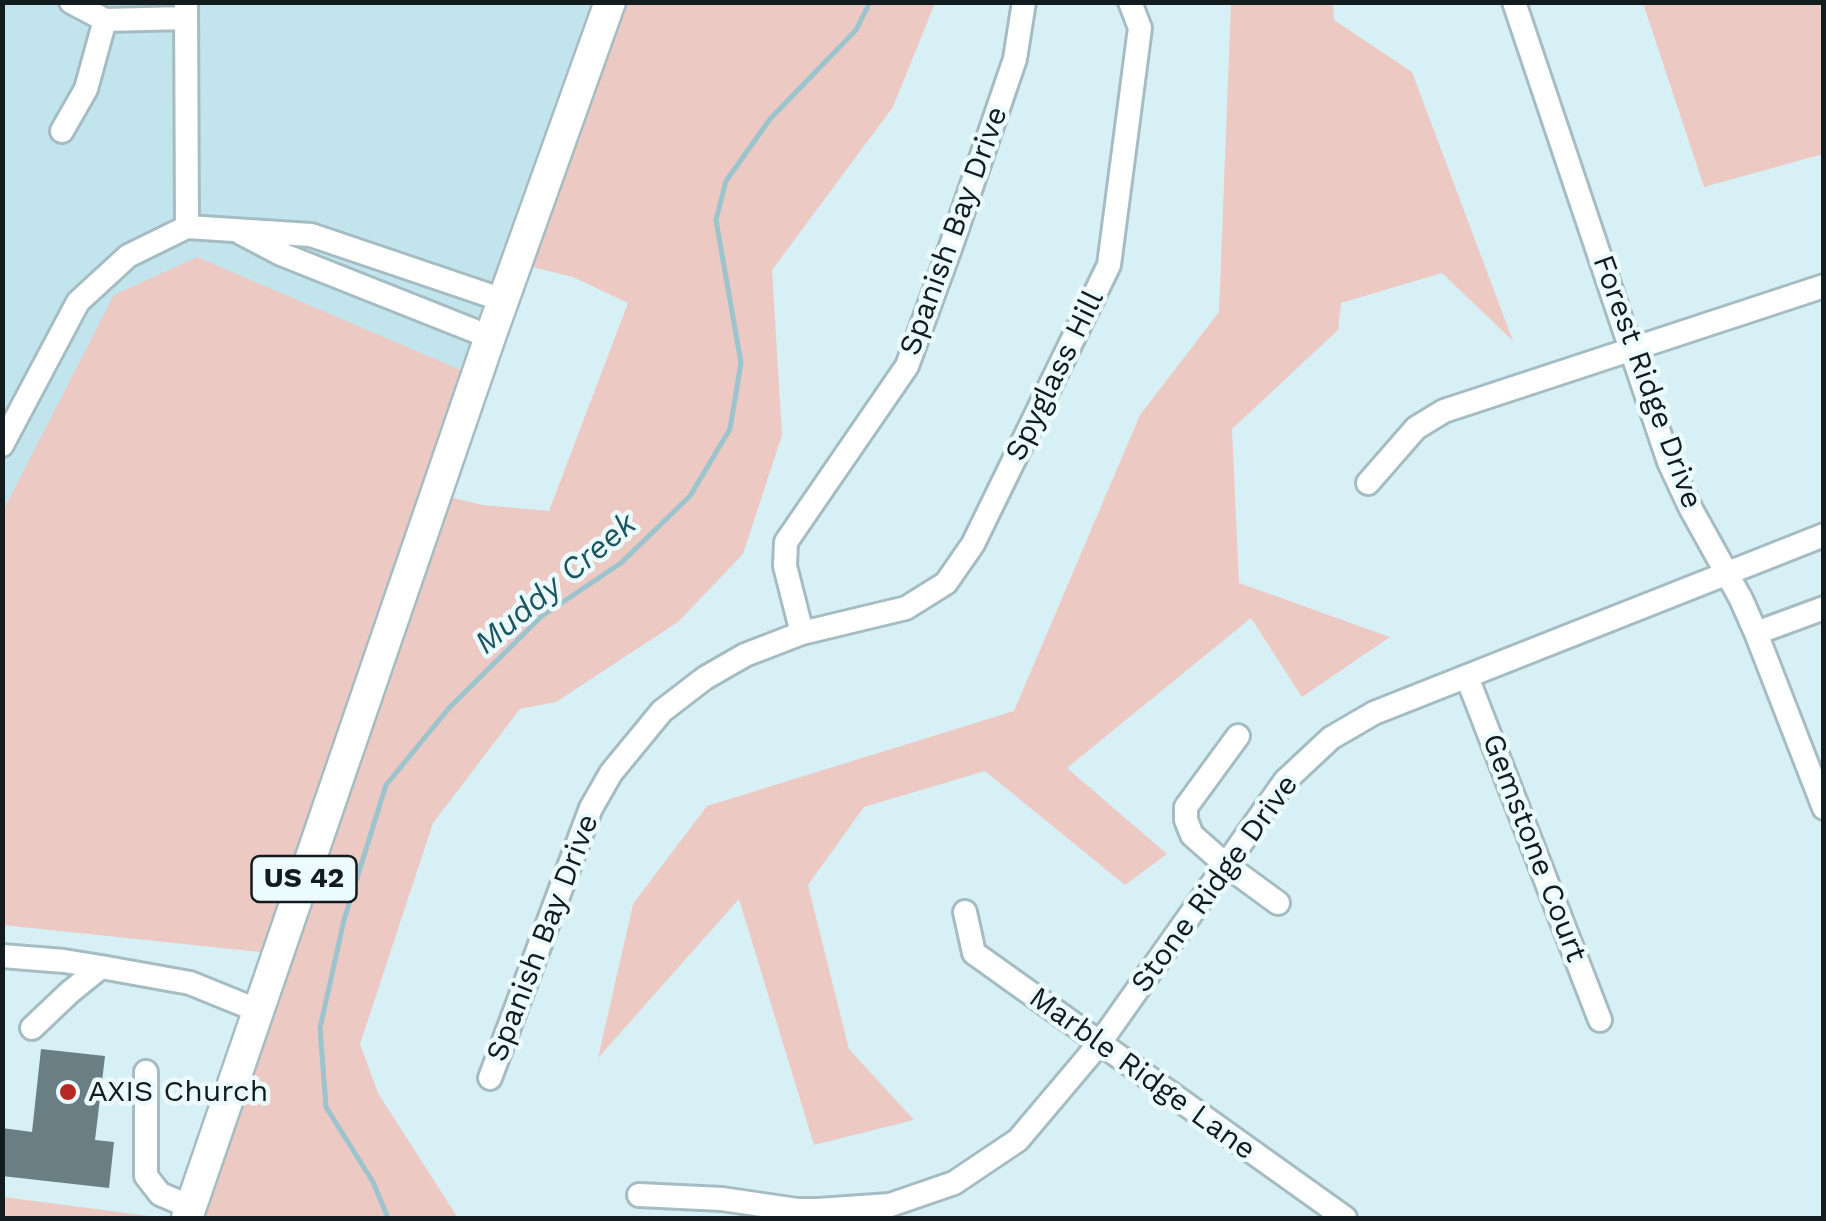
<!DOCTYPE html>
<html>
<head>
<meta charset="utf-8">
<style>
	body { margin:0 }
	#map { position:relative; width:1826px; height:1221px; overflow:hidden; background:#d7f0f5; font-family:"Work Sans",sans-serif }
	canvas { display:block }
	.frame { position:absolute; inset:0; border:5px solid #121b1d; pointer-events:none }
</style>
</head>
<body>
<div id="map">
<canvas width="1826" height="1221"></canvas>
<div class="frame"></div>
</div>
<script>
const context = document.querySelector('canvas').getContext('2d');
context.lineJoin = 'round';
function paint(path, color) {
  context.fillStyle = color;
  context.fill(path, 'evenodd');
}
function shape(rows) {
  const path = new Path2D();
  for (const r of rows) {
    path.moveTo(r[0], r[1]);
    for (let i = 2; i < r.length; i += 2) path.lineTo(r[i], r[i + 1]);
  }
  return path;
}
function stroke(path, color, width, dash) {
  context.strokeStyle = color;
  context.lineWidth = width;
  context.lineCap = dash ? 'butt' : 'round';
  context.setLineDash(dash || []);
  context.stroke(path);
}
function label(font, color, halo, rows, align = 'center') {
  context.font = font + ' "Work Sans",sans-serif';
  context.lineWidth = 9;
  context.setLineDash([]);
  context.textBaseline = 'middle';
  context.strokeStyle = halo;
  context.fillStyle = color;
  for (const [text, x, y, turn = 0] of rows) {
    context.save();
    context.translate(x, y);
    context.rotate((+turn || 0) * Math.PI / 180);
    context.textAlign = isNaN(turn) ? turn : align;
    if (halo) context.strokeText(text, 0, 0);
    context.fillText(text, 0, 0);
    context.restore();
  }
}
const built = shape([
	[3,3,610,3,477,377,3,513]
]);
const green = shape([
	[610,3,935,3,893,107,772,270,782,435,743,554,678,622,556,702,520,709,433,823,360,1044,378,1093,458,1218,187,1218,279,954,3,925,2,513,114,295,197,257,477,377,437,494,482,505,549,511,628,303,573,277,516,263],
	[1231,3,1333,3,1334,20,1412,72,1513,341,1442,273,1341,303,1338,330,1232,429,1239,583,1390,637,1302,697,1251,618,1067,768,1167,854,1125,885,985,771,864,807,808,885,849,1049,914,1120,814,1145,739,899,598,1058,633,904,707,806,1014,711,1140,415,1219,312],
	[1643,3,1823,3,1823,154,1704,187],
	[2,1197,3,1197,165,1218,3,1218]
]);
const stream = shape([
	[388,1218,373,1182,326,1107,320,1028,344,920,386,785,449,708,542,616,621,563,690,496,730,429,741,363,716,220,726,181,770,119,856,30,870,2]
]);
const building = shape([
	[41,1049,105,1056,95,1140,114,1142,109,1188,2,1176,2,1128,32,1132]
]);
const minor = shape([
	[71,2,105,20,186,18],
	[186,2,187,227],
	[1514,2,1669,462,1691,509,1741,599,1756,633,1824,808],
	[62,131,86,89,105,20],
	[241,233,281,254,490,337],
	[2,445,78,302,128,256,187,227,311,235,503,300],
	[1368,483,1416,428,1444,411,1824,286],
	[802,633,785,566,786,542,907,366,951,246,1015,59,1024,2],
	[1756,633,1824,608],
	[1467,677,1600,1020],
	[1238,736,1186,807,1186,820,1192,835,1226,865,1278,903],
	[965,912,974,953,1345,1218],
	[2,956,64,961,101,967],
	[32,1028,70,992,101,967,190,983,259,1011],
	[146,1072,146,1176,160,1194,191,1207],
	[490,1078,591,808,611,773,662,711,705,678,745,655,802,633,906,608,946,583,973,544,1109,265,1140,28,1130,2],
	[639,1195,722,1199,797,1210,818,1210,890,1205,954,1183,1018,1140,1099,1044,1285,781,1331,738,1374,713,1824,535]
]);
const major = shape([
	[187,1218,490,337,610,2]
]);
const markers = [
	[68,1092,10,"#b72823"]
];
const shields = [
	[304,879,105]
];
const shieldNames = [
	["US 42",304,879]
];
const streetNames = [
	["Spanish Bay Drive",954,231,-70],
	["Spyglass Hill",1055,376,-64],
	["Forest Ridge Drive",1647,382,70],
	["Gemstone Court",1534,848,69],
	["Stone Ridge Drive",1215,884,-54],
	["Spanish Bay Drive",543,938,-69],
	["Marble Ridge Lane",1142,1074,36]
];
const poiNames = [
	["AXIS Church",88,1092]
];
const waterNames = [
	["Muddy Creek",556,584,-40]
];
paint(built, '#c2e4ec');
paint(green, '#edc9c4');
stroke(stream, '#9bc4cd', 5);
paint(building, '#697f84');
stroke(minor, '#a5bdc2', 28);
stroke(major, '#a5bdc2', 35);
stroke(minor, '#fff', 22);
stroke(major, '#fff', 30);
for (const [x, y, r, color] of markers) {
  const dot = new Path2D();
  dot.arc(x, y, r, 0, 2 * Math.PI);
  context.fillStyle = color;
  context.fill(dot);
  stroke(dot, '#ecfbfe', 4);
}
for (const [x, y, w] of shields) {
  const box = new Path2D();
  box.roundRect(x - w / 2, y - 23, w, 46, 8);
  context.fillStyle = '#ecfbfe';
  context.fill(box);
  stroke(box, '#121b1d', 2.5);
}
label('bold 28px', '#121b1d', null, shieldNames);
label('30px', '#121b1d', '#ecfbfe', streetNames);
label('30px', '#121b1d', '#ecfbfe', poiNames, 'left');
label('italic 32px', '#1b555f', '#ecfbfe', waterNames);
</script>
</body>
</html>
